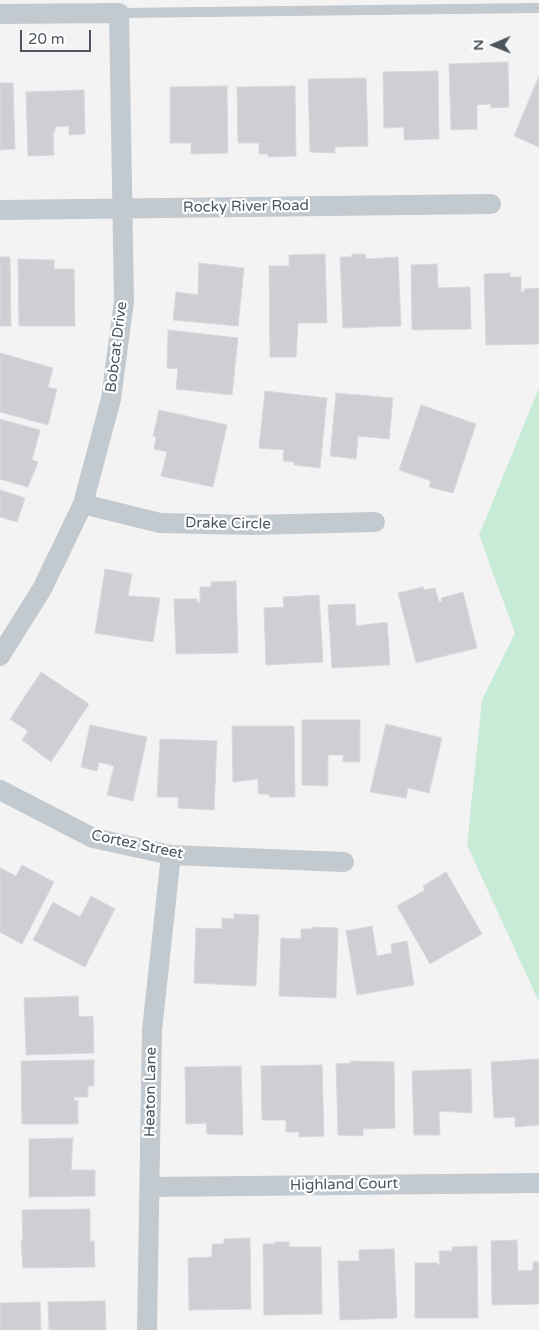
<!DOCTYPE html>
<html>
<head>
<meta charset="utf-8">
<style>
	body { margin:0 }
	#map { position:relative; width:539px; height:1330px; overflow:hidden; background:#f4f3f3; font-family:"Varela Round",sans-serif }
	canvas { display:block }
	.north { position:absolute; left:469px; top:20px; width:50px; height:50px; -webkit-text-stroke:4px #fff; paint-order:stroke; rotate:269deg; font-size:14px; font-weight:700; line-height:20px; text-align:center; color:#4c555e }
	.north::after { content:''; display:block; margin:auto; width:18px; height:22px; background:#4c555e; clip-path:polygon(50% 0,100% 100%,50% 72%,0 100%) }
	.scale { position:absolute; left:20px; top:30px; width:71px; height:22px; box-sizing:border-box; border:2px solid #4c555e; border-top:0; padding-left:6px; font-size:15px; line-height:18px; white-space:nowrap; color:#4c555e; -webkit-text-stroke:4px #fff; paint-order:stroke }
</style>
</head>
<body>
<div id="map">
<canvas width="539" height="1330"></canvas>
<div class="north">N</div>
<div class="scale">20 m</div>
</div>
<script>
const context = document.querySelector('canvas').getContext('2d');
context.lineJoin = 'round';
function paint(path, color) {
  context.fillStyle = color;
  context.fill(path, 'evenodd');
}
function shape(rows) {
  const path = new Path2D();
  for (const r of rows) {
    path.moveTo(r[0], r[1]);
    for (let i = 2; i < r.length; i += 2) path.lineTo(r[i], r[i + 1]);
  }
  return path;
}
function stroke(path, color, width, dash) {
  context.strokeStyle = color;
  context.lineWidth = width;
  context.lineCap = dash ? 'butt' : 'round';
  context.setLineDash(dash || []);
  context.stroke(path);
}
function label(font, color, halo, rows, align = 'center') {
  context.font = font + ' "Varela Round",sans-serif';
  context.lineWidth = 4.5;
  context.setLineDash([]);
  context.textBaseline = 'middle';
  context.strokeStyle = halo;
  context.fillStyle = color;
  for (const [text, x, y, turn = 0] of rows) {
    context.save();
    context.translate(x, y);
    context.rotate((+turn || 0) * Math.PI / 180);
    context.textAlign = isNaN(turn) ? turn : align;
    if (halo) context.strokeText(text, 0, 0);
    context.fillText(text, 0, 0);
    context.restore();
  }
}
const green = shape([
	[539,388,539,1002,467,845,482,700,515,633,479,535]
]);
const building = shape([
	[508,62,509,107,491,108,491,104,477,105,477,129,451,130,449,64,508,62],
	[438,71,439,139,404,140,404,127,384,128,383,72,438,71],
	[539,76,539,147,514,136,539,76],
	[366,78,368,146,335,147,335,153,310,152,308,79,366,78],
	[0,83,13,83,15,149,0,150,0,83],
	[227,86,228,153,191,154,191,143,170,143,170,87,227,86],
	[295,86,296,156,268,157,268,154,259,154,259,143,238,143,237,87,295,86],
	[84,90,85,134,69,135,69,126,55,127,55,132,53,133,54,155,28,156,26,92,84,90],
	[325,254,327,323,298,323,296,357,270,357,269,266,289,266,289,255,325,254],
	[352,254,365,254,366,259,398,257,401,326,343,328,340,257,352,257,352,254],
	[0,257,10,257,11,326,0,326,0,257],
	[18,259,54,260,54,269,74,269,75,326,19,326,18,259],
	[199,263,244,268,238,326,173,320,176,292,198,295,199,263],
	[437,264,438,288,470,287,471,329,412,330,411,265,437,264],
	[510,273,510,277,521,277,521,292,524,292,524,289,539,288,539,344,486,345,484,274,510,273],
	[168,330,238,338,232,395,176,389,178,369,167,368,168,330],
	[0,353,53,368,48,387,57,389,48,425,0,412,0,353],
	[265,391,327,398,320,468,294,465,294,462,283,461,284,450,259,448,265,391],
	[336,393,393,398,389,439,358,436,356,459,330,456,336,393],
	[421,405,476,424,453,493,429,487,431,481,399,470,421,405],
	[159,410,227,425,213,487,161,476,167,452,154,449,156,437,153,436,159,410],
	[0,419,40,430,32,460,38,462,28,487,0,479,0,419],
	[0,490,25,498,17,522,0,517,0,490],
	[105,569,132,574,128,596,160,598,153,642,95,633,105,569],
	[236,581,238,653,176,654,174,599,197,599,197,602,200,602,200,587,211,587,211,582,236,581],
	[423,587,424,590,435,588,439,602,442,602,441,598,463,592,477,648,416,663,398,593,423,587],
	[319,595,323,662,266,665,264,608,284,607,283,597,319,595],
	[355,604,356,626,387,622,390,665,332,668,328,605,355,604],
	[41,672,89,704,51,762,22,740,28,731,10,719,41,672],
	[302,720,360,720,360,762,343,762,343,755,328,755,328,786,302,785,302,720],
	[386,724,442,738,429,793,408,788,406,798,370,792,386,724],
	[90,725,147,737,133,801,107,795,114,766,99,762,97,771,81,767,90,725],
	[232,726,294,726,295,797,269,797,269,794,258,794,258,779,233,782,232,726],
	[160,739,217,741,214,810,178,808,178,797,157,797,160,739],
	[22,865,54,882,22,944,0,932,0,868,16,876,22,865],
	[446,872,482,934,430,964,397,906,425,890,423,886,446,872],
	[91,896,115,909,85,967,33,940,53,902,80,917,91,896],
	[234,914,259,915,256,986,194,983,196,928,222,929,222,918,234,919,234,914],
	[372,926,377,956,392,953,391,944,407,941,414,985,357,995,346,931,372,926],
	[312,927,338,928,336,998,279,996,281,938,301,939,301,929,312,929,312,927],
	[78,996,79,1017,93,1016,94,1053,26,1055,24,998,78,996],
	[539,1059,539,1125,515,1127,515,1117,494,1118,491,1062,539,1059],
	[94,1060,94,1086,88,1086,88,1097,74,1097,74,1101,78,1100,78,1124,22,1124,21,1061,94,1060],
	[351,1061,394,1062,395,1128,363,1129,363,1136,338,1135,336,1064,351,1063,351,1061],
	[322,1065,324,1136,299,1137,299,1132,286,1132,286,1120,262,1120,261,1066,322,1065],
	[241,1066,243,1135,207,1134,206,1123,186,1124,185,1067,241,1066],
	[471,1069,472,1113,439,1111,440,1135,414,1135,412,1071,471,1069],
	[73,1138,71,1170,95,1170,95,1196,29,1197,29,1139,73,1138],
	[90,1209,90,1241,94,1241,95,1267,23,1268,21,1241,23,1241,22,1210,90,1209],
	[250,1238,251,1309,189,1310,188,1258,212,1257,212,1244,224,1244,224,1239,250,1238],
	[517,1240,518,1271,533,1270,533,1262,539,1262,539,1304,492,1305,491,1241,517,1240],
	[275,1242,289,1242,289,1247,321,1247,322,1314,264,1315,263,1244,275,1244,275,1242],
	[477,1246,478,1318,415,1318,415,1263,437,1263,440,1266,439,1251,452,1251,452,1247,477,1246],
	[394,1249,397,1318,340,1320,338,1261,359,1261,359,1250,394,1249],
	[105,1301,106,1330,49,1330,48,1302,105,1301],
	[40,1302,41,1330,0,1330,0,1303,40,1302]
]);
const service = shape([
	[119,13,539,8]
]);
const minor = shape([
	[0,14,119,13,124,301,111,399,83,504,42,589,0,656],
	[0,210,491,204],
	[83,504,160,523,251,525,375,522],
	[0,790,93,838,171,855,344,862],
	[150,1187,539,1183],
	[147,1330,152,1030,171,855]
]);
const streetNames = [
	["Rocky River Road",246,207,-1],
	["Bobcat Drive",117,347,-83],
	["Drake Circle",228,524,1],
	["Cortez Street",137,845,12],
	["Heaton Lane",151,1092,-89],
	["Highland Court",344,1185,-1]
];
paint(green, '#c8ebd8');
paint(building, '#cdcfd4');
stroke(building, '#d7d9dd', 1);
stroke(service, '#c2c9cf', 10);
stroke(minor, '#c2c9cf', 20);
label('15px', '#4c555e', '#fff', streetNames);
</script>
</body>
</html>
